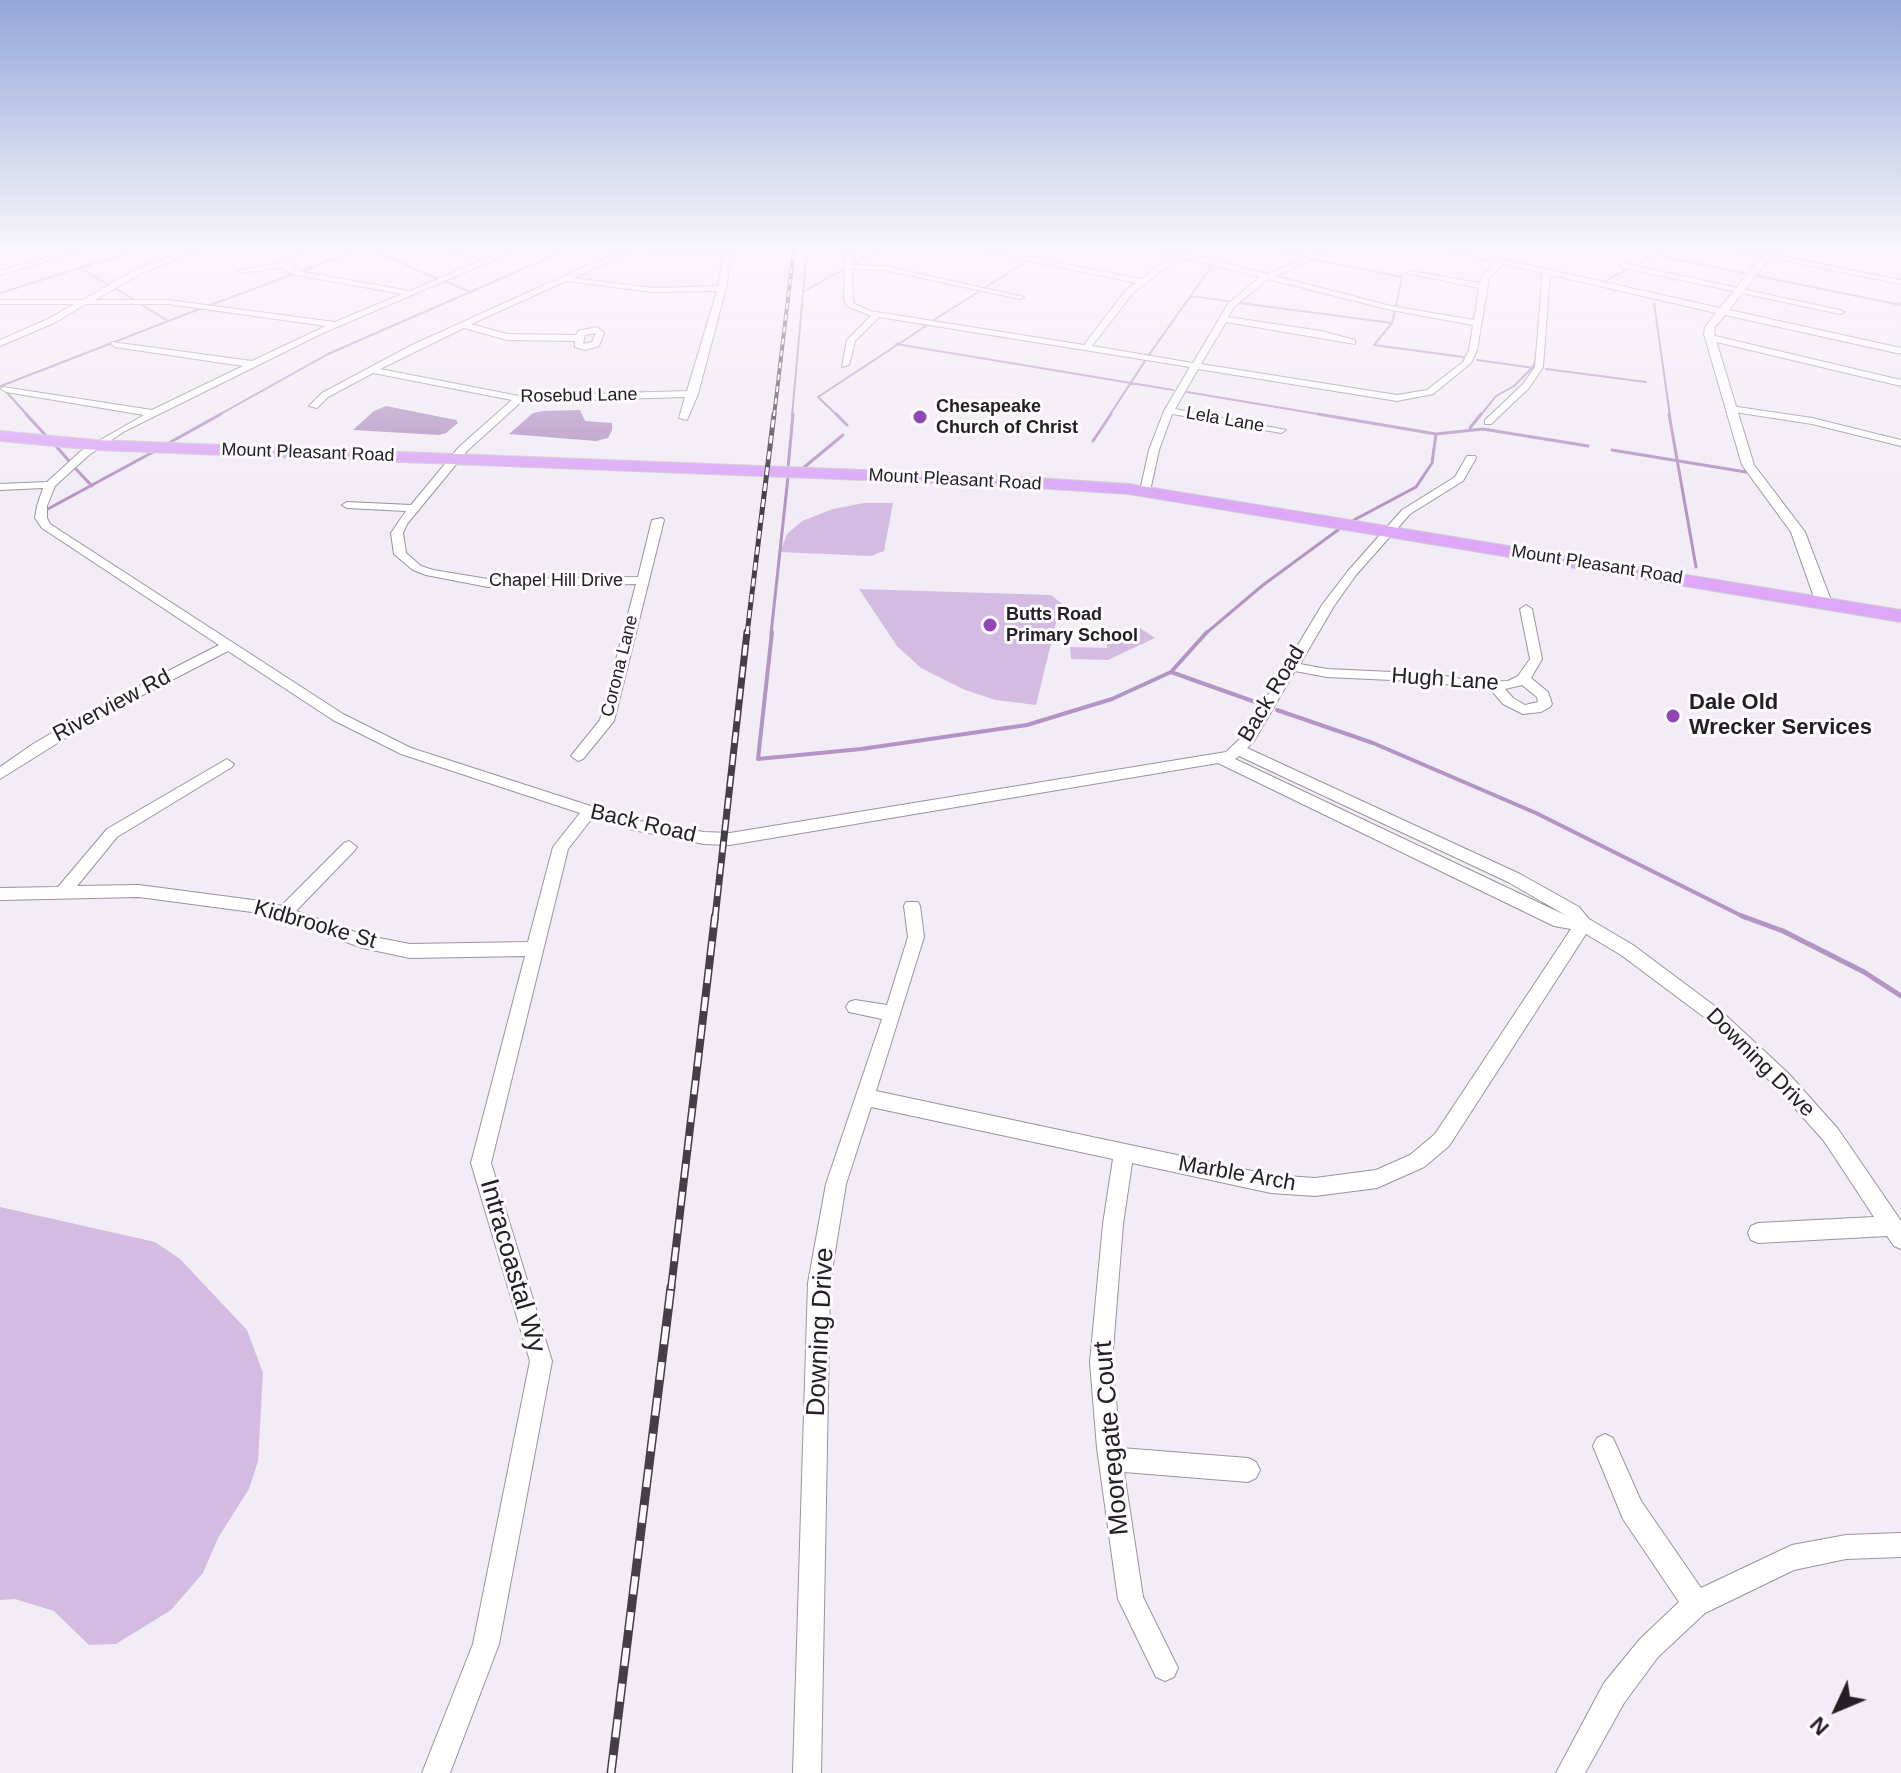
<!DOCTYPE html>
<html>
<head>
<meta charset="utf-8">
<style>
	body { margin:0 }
	#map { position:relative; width:1901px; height:1773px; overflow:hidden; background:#f2ecf6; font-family:Arial,sans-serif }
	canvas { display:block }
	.north { position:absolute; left:1797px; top:1669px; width:80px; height:80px; -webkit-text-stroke:6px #fdfbff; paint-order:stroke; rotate:226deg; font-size:22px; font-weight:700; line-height:32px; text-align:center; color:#232024 }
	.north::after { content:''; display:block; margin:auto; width:28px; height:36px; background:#232024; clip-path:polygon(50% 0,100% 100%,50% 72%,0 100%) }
</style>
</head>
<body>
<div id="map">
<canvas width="1901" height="1773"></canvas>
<div class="north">N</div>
</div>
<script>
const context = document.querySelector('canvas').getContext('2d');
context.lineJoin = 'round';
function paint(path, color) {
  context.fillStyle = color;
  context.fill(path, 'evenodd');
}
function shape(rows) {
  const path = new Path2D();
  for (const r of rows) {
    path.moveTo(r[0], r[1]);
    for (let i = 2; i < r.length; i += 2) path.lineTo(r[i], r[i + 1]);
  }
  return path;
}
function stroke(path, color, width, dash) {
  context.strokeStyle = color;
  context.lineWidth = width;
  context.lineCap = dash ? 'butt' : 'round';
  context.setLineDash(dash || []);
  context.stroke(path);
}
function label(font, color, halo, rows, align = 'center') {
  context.font = font + ' Arial,sans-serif';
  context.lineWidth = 6;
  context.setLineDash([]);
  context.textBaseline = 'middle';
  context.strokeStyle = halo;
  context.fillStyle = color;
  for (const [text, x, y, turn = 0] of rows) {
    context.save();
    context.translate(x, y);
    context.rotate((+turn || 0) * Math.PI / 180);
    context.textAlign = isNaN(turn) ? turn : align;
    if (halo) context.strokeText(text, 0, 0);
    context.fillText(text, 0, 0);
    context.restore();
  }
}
const green = shape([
	[864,503,893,503,884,551,871,556,780,552,787,534,802,521,833,509],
	[859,589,1051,595,1061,603,1036,705,996,700,965,690,921,668,897,646],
	[1140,628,1155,638,1108,660,1071,659,1070,647,1107,648,1107,641],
	[0,1207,155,1242,180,1259,247,1330,263,1373,258,1461,249,1489,218,1538,203,1573,171,1610,116,1644,89,1645,54,1611,15,1599,0,1600]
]);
const water = shape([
	[386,406,456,420,458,423,446,433,439,435,353,430,374,411],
	[543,411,580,410,585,421,612,423,612,430,608,438,596,441,509,434,533,413]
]);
const streamFar3 = shape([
	[367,248,438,279],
	[1263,248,1302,256],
	[1748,248,1762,251],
	[1775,254,1861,272],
	[1655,255,1744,273],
	[1032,258,1048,248],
	[1313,259,1402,277,1396,306],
	[1217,260,1225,248],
	[854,264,883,248],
	[1635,266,1666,248],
	[80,268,107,284],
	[301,271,362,248],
	[1758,276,1901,305],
	[1607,280,1629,268],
	[445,281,470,292],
	[113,287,133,299],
	[986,287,1027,261],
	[803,292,844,269],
	[0,293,143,248],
	[1190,296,1228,301],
	[139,303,168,321],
	[1240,303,1392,323],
	[1654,303,1670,416],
	[213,304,291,275],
	[1395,311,1392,323,1374,345,1463,357],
	[932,321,980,291],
	[896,344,1173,390],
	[1148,356,1214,263],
	[1477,360,1534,368],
	[1546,369,1646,382],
	[1187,392,1330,416],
	[28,416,1,386,202,308],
	[217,416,328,354,571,248],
	[792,416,807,248],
	[838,416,818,397,926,326],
	[1109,416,1145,361],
	[1480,416,1496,396,1514,386,1533,367,1537,356]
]);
const streamFar2 = shape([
	[26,414,48,438],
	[836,414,847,425],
	[1318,414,1436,434,1483,429,1588,446],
	[1669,414,1696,567],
	[1470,428,1481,414],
	[1093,441,1111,414],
	[167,444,221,414],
	[56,446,69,461],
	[1612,450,1746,472],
	[75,468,92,486],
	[788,468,793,414],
	[802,469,843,435],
	[46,510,153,452],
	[1354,520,1416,487,1432,463,1436,434],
	[771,634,788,477],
	[1205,634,1263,585,1342,527]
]);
const streamFar1 = shape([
	[772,632,758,759,861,749,1027,725,1112,699,1171,672,1207,632],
	[1171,672,1258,703],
	[1277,710,1373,743,1536,813,1746,918]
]);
const stream = shape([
	[1742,916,1783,931,1864,972,1901,996]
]);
const minor = shape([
	[77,248,90,248,0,275,0,271,77,248],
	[193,248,204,248,142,273,95,300,168,300,335,322,402,294,296,275,286,271,285,267,241,273,237,271,284,262,300,248,309,248,292,262,293,268,298,271,410,291,482,260,432,248,447,248,489,257,511,248,522,248,323,333,125,431,89,455,55,486,47,506,47,518,50,524,343,714,411,748,634,820,704,832,730,833,1226,752,1244,735,1322,605,1348,571,1402,510,1455,477,1467,456,1475,456,1476,458,1463,481,1410,514,1356,575,1334,606,1300,664,1327,669,1435,674,1477,682,1508,681,1518,676,1530,659,1520,609,1526,605,1532,609,1542,659,1531,678,1548,692,1552,704,1550,707,1541,712,1523,714,1503,704,1491,690,1477,690,1435,682,1327,677,1295,671,1254,741,1247,748,1520,874,1579,907,1589,919,1633,945,1720,1010,1789,1074,1838,1129,1901,1221,1901,1249,1894,1246,1887,1236,1758,1243,1751,1240,1748,1233,1751,1226,1758,1223,1874,1217,1824,1141,1775,1086,1708,1020,1621,955,1586,934,1449,1146,1424,1167,1377,1188,1315,1196,1271,1193,1132,1163,1123,1224,1112,1362,1121,1448,1248,1458,1256,1462,1260,1470,1256,1478,1248,1482,1124,1472,1143,1597,1178,1668,1174,1677,1165,1681,1156,1677,1118,1599,1097,1448,1090,1362,1103,1224,1113,1159,871,1107,846,1184,830,1283,821,1773,793,1773,808,1283,826,1184,882,1019,849,1012,846,1007,849,1002,855,1000,887,1005,908,937,904,906,906,902,918,902,920,906,924,937,876,1091,1271,1175,1315,1178,1376,1170,1410,1155,1435,1134,1571,929,1554,926,1218,763,730,845,704,844,633,830,593,817,568,849,491,1163,552,1361,499,1644,450,1773,422,1773,473,1644,530,1361,471,1163,525,956,410,958,363,948,267,914,139,897,0,900,0,888,58,887,107,829,227,759,234,764,232,767,117,837,77,886,139,885,268,902,281,906,344,843,349,841,357,847,354,851,296,911,364,935,410,944,528,942,553,847,580,813,401,754,333,720,228,651,96,719,0,779,0,767,33,744,86,713,219,645,42,528,35,518,37,506,43,488,0,490,0,484,47,482,81,451,144,415,6,392,1,389,3,387,152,410,243,366,115,347,111,344,112,342,252,361,326,326,168,304,86,304,54,323,0,346,0,340,48,319,74,304,0,304,0,300,83,300,136,269,193,248],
	[1522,685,1537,697,1538,702,1525,705,1513,698,1505,689,1522,685],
	[1239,756,1508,882,1567,916,1235,759,1239,756],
	[626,248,732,248,726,288,698,394,687,420,679,418,685,397,521,402,467,451,407,524,403,533,406,553,421,566,433,570,488,579,638,577,652,520,662,518,664,520,614,721,583,759,578,761,571,756,600,720,636,584,488,587,426,575,413,570,394,554,391,533,406,511,347,508,342,505,347,502,411,505,459,447,512,400,373,373,328,397,317,408,309,406,322,393,412,345,626,248],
	[635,250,669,254,723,253,718,286,653,288,574,278,635,250],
	[566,281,653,292,717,291,687,391,519,396,380,369,464,328,507,340,575,341,575,347,585,350,599,346,604,333,597,327,578,331,576,335,507,334,471,324,566,281],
	[596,333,592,342,583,344,585,335,596,333],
	[845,248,853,248,852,265,884,266,1024,297,1020,299,884,270,852,269,853,303,870,311,1084,345,1126,290,1136,283,968,248,984,248,1141,279,1172,255,1150,248,1179,251,1267,274,1307,257,1283,248,1295,248,1313,254,1326,248,1337,248,1275,276,1391,306,1474,320,1479,288,1407,273,1411,271,1480,283,1482,276,1497,260,1504,262,1489,279,1477,350,1471,363,1433,394,1397,401,1198,369,1175,409,1286,430,1281,433,1172,414,1159,450,1150,491,1145,494,1140,491,1149,450,1164,411,1190,367,879,317,855,341,849,365,842,367,847,340,871,316,847,306,844,299,845,248],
	[1179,257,1260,277,1228,304,1193,363,1092,346,1132,294,1179,257],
	[1268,279,1391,310,1473,325,1469,350,1463,362,1427,390,1397,395,1201,364,1226,322,1355,344,1355,340,1321,331,1228,317,1234,307,1268,279],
	[1721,248,1738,248,1901,280,1901,284,1721,248],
	[1622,263,1840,310,1844,312,1840,314,1619,267,1622,263],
	[1543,270,1550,272,1543,367,1529,388,1491,424,1485,424,1485,420,1523,384,1535,367,1543,270],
	[1711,335,1901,380,1901,386,1708,340,1708,336,1711,335],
	[1731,406,1812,418,1901,440,1901,446,1812,424,1728,411,1728,407,1731,406],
	[1605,1434,1613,1438,1641,1501,1701,1588,1792,1545,1846,1535,1901,1533,1901,1557,1846,1559,1794,1570,1705,1613,1658,1657,1624,1703,1585,1773,1556,1773,1604,1683,1640,1639,1679,1602,1623,1519,1593,1446,1597,1438,1605,1434]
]);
const tertiary = shape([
	[1435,248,1452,248,1720,308,1769,248,1778,248,1729,310,1901,348,1901,354,1725,315,1715,327,1714,334,1754,465,1805,532,1832,603,1829,606,1819,606,1816,603,1791,532,1742,465,1704,334,1705,327,1716,313,1435,248]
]);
const trunk = shape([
	[0,431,96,440,991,475,1129,484,1901,610,1901,622,1129,494,991,485,96,450,0,441,0,431]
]);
const railFar4 = shape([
	[774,416,794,248]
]);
const railFar3 = shape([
	[747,634,774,414]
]);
const railFar2 = shape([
	[715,918,747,632]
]);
const railFar1 = shape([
	[671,1289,715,916]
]);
const rail = shape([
	[611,1773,671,1287]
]);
const markers = [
	[920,417,8,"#9446b6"],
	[990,625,8,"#9446b6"],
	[1673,716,8,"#9446b6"]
];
const farStreetnames = [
	["Rosebud Lane",579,396,-1],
	["Lela Lane",1225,420,10],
	["Mount Pleasant Road",308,453,2],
	["Mount Pleasant Road",955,480,3],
	["Mount Pleasant Road",1597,565,9],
	["Chapel Hill Drive",556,581],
	["Corona Lane",620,666,-76]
];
const farPoinames = [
	["Chesapeake",936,407],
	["Church of Christ",936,428],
	["Butts Road",1006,615],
	["Primary School",1006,636]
];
const streetNames = [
	["Hugh Lane",1445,680,4],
	["Back Road",1272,694,-59],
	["Riverview Rd",112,706,-28],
	["Back Road",643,824,13],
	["Kidbrooke St",315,925,16],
	["Downing Drive",1760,1063,45],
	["Marble Arch",1237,1174,10]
];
const poiNames = [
	["Dale Old",1689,703],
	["Wrecker Services",1689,728]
];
const nearStreetnames = [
	["Intracoastal Wy",512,1266,74],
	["Downing Drive",821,1332,-87],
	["Mooregate Court",1112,1438,-95]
];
paint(green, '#d4bbe2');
paint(water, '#b494c4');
stroke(streamFar3, '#b494c4', 2);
stroke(streamFar2, '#b494c4', 3);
stroke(streamFar1, '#b494c4', 4);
stroke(stream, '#b494c4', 5);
stroke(minor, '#9a949d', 2);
stroke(tertiary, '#9a949d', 2);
stroke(trunk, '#cfcecf', 2);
paint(minor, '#fff');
paint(tertiary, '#fff');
paint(trunk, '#dca8f7');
stroke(railFar4, '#433f44', 4);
stroke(railFar3, '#433f44', 5);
stroke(railFar2, '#433f44', 7);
stroke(railFar1, '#433f44', 8);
stroke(rail, '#433f44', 9);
stroke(railFar4, '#fdfbff', 2, [6]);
stroke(railFar3, '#fdfbff', 3, [8]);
stroke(railFar2, '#fdfbff', 4, [11]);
stroke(railFar1, '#fdfbff', 5, [14]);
stroke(rail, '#fdfbff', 6, [18]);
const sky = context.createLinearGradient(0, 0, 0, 496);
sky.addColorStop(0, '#93a7da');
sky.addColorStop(0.5, '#f9f6fb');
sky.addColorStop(1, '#f9f6fb00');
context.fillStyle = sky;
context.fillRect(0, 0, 1901, 496);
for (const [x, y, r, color] of markers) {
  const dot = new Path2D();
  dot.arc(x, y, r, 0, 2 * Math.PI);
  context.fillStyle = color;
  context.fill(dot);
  stroke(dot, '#fdfbff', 3);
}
label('18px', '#232024', '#fdfbff', farStreetnames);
label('bold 18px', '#232024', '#fdfbff', farPoinames, 'left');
label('22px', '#232024', '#fdfbff', streetNames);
label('bold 22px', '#232024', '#fdfbff', poiNames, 'left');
label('26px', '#232024', '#fdfbff', nearStreetnames);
</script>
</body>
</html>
